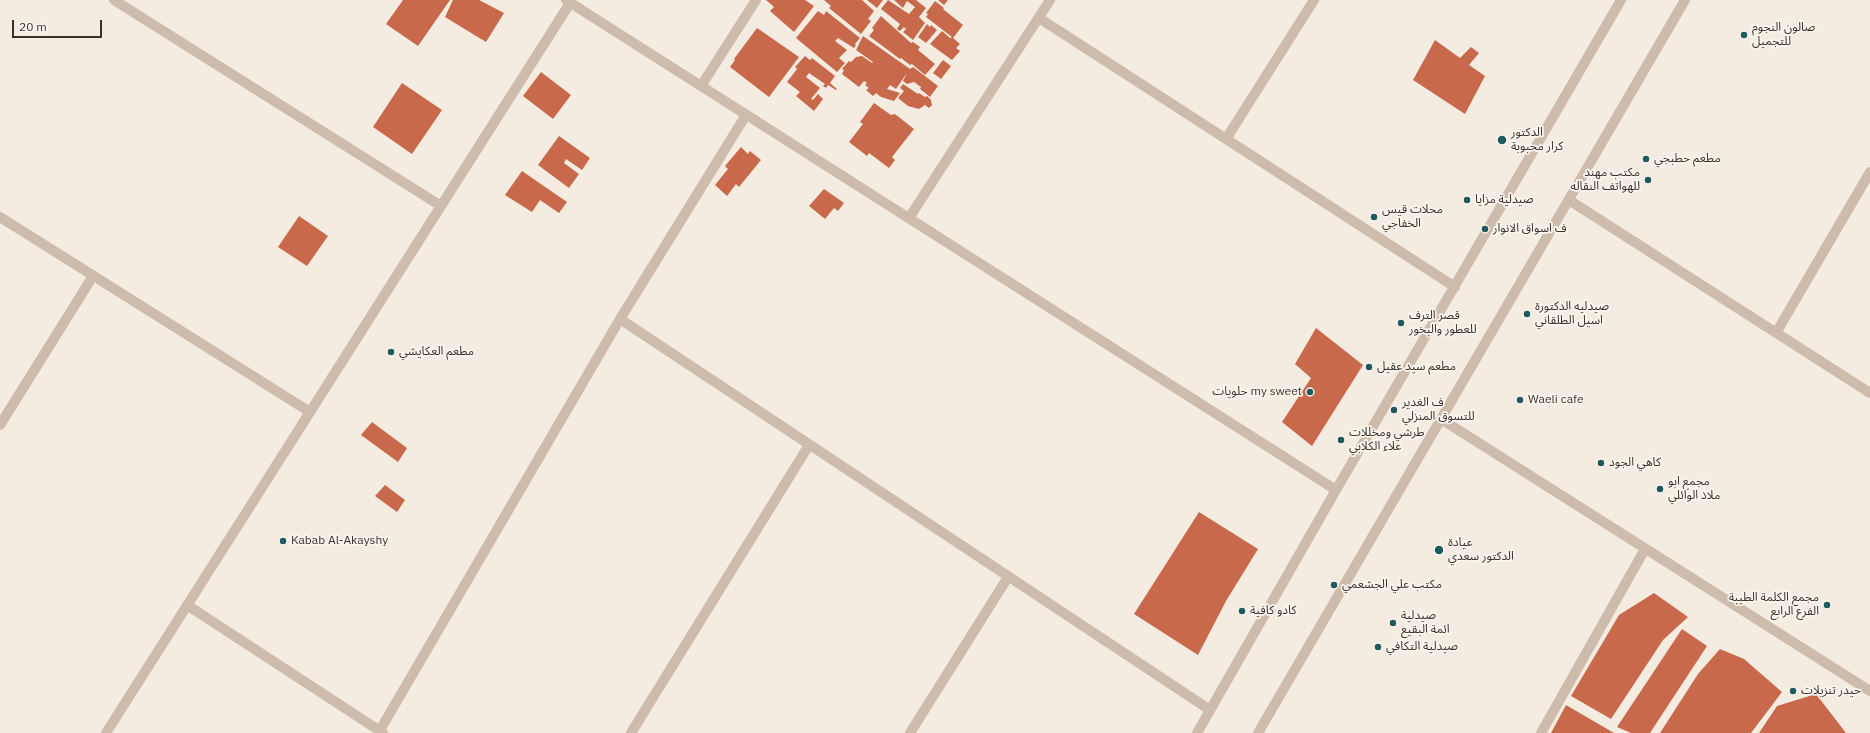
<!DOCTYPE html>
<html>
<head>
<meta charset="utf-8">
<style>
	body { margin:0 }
	#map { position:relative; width:1870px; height:733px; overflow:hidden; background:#f4ebe1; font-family:"IBM Plex Sans",sans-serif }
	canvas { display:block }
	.scale { position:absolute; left:12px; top:20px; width:90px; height:18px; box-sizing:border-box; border:2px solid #3b302b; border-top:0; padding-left:5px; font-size:12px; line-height:14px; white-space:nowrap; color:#3b302b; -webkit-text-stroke:3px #fbf5ee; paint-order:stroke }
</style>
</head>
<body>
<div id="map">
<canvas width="1870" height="733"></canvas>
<div class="scale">20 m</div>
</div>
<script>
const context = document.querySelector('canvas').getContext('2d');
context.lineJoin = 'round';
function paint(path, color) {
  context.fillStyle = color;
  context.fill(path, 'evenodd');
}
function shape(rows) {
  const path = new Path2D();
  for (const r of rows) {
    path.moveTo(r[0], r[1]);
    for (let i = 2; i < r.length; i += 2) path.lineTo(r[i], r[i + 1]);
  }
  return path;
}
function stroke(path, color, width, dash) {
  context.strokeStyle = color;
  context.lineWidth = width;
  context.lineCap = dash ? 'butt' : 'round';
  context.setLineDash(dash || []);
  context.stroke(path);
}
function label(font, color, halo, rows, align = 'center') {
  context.font = font + ' "IBM Plex Sans","Noto Sans Arabic",sans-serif';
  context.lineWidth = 3.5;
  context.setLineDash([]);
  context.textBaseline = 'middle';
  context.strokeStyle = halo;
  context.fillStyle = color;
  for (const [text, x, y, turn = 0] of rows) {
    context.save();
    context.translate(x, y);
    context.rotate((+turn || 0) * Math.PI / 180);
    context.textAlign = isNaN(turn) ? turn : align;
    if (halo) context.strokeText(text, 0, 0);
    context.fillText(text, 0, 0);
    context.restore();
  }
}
const building = shape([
	[403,0,450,0,418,46,386,24],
	[453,0,479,0,504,13,486,42,445,17],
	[766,0,805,0,814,6,794,32,770,11,774,7],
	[824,0,862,0,874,11,868,19,871,21,861,34,829,8,831,6],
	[867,0,883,0,877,8],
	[888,0,909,14,915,7,907,1,903,8,894,0,916,0,926,8,919,17,925,23,913,40,903,32,906,29,904,27,900,31,897,29,900,24,881,9],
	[938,0,948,0,944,5],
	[935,1,944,8,943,9,963,25,953,38,960,44,956,48,960,51,952,60,930,44,942,31,950,38,952,37,926,17,928,14,926,13],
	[818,11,824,15,826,11,860,38,855,44,856,45,854,48,838,38,835,41,847,50,839,58,845,63,837,72,796,38],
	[881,16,911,43,913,42,920,47,918,50,935,64,925,75,912,64,910,65,901,58,900,59,869,36,874,30,872,28],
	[927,24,930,27,931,25,937,30,926,43,918,37],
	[757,28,799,57,769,97,730,67,735,60,734,59],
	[863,36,910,69,913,67,938,86,930,97,920,89,921,87,914,82,907,84,903,81,907,73,896,89,890,85,887,89,900,93,894,101,881,97,876,93,873,96,866,90,869,88,865,85,867,83,864,81,859,87,842,74,844,70,842,69,849,61,851,62,856,57,862,56,872,63,873,62,856,50],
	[1435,40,1460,58,1471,47,1479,53,1469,65,1485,76,1465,114,1413,80],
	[805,56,810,60,812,58,835,76,830,83,837,89,836,90,828,85,826,88,823,86,825,84,809,73,806,77,820,88,811,99,813,100,818,94,823,99,814,111,796,96,800,92,787,82,797,69,795,67],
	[943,60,951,66,941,79,933,73],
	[541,72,571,95,553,119,523,96],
	[402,83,442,110,412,154,373,127],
	[903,84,918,94,919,93,925,97,927,96,931,100,932,105,929,108,925,105,919,109,908,106,898,98,904,91,900,88],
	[874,103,891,115,895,114,914,129,892,157,895,160,889,168,869,153,867,156,849,142,863,124,860,122],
	[559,136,590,158,582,170,566,159,564,163,579,174,569,188,538,165],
	[741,147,748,154,750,151,761,160,739,187,736,184,727,196,715,185,728,169,725,166],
	[522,171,567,202,559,213,540,200,532,212,505,195],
	[824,189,844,203,838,211,834,208,825,219,809,206],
	[299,216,328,236,307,266,278,247],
	[1316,328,1363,365,1312,446,1282,422,1311,378,1295,364],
	[372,422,407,448,398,462,361,435],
	[385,485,405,500,397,512,375,496],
	[1199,512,1258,549,1226,601,1198,655,1134,614],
	[1654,593,1688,617,1663,640,1611,719,1571,696,1619,615],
	[1682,629,1707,646,1650,733,1631,733,1617,727],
	[1720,649,1744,659,1782,692,1751,733,1660,733,1698,674],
	[1816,694,1846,733,1759,733,1777,706],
	[1566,705,1614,733,1551,733]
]);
const minor = shape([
	[114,0,441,206],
	[566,0,1336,490],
	[1039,18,1455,287],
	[701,86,756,0],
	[1226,139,1314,0],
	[1569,200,1870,393],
	[0,217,310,412],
	[909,218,1050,0],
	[620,319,1210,710],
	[1776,333,1870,172],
	[1441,419,1870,691],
	[0,425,93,276],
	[187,605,383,733],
	[380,730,620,319,746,115],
	[106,733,570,3],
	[631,733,809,445],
	[910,733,1008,577],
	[1197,733,1336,490,1621,0],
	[1258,733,1685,0],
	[1541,733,1645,549]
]);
const markers = [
	[1744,35,4,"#1f5a5e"],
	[1502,140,5,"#1f5a5e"],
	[1646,159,4,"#1f5a5e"],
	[1648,180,4,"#1f5a5e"],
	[1467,200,4,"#1f5a5e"],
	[1374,217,4,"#1f5a5e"],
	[1485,229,4,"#1f5a5e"],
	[1527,314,4,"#1f5a5e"],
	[1401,323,4,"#1f5a5e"],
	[391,352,4,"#1f5a5e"],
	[1369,367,4,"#1f5a5e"],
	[1310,392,4,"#1f5a5e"],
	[1520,400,4,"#1f5a5e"],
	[1394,410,4,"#1f5a5e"],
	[1341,440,4,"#1f5a5e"],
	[1601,463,4,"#1f5a5e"],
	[1660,489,4,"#1f5a5e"],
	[283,541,4,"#1f5a5e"],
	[1439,550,5,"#1f5a5e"],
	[1334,585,4,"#1f5a5e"],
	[1827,605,4,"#1f5a5e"],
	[1242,611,4,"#1f5a5e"],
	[1393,623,4,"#1f5a5e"],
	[1378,647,4,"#1f5a5e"],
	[1793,691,4,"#1f5a5e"]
];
const poiNames = [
	["صالون النجوم",1752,28],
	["للتجميل",1752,42],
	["الدكتور",1511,133],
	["كرار محبوبة",1511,147],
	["مطعم حطبجي",1654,159],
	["مكتب مهند",1640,173,"right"],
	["للهواتف النقاله",1640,187,"right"],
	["صيدلية مزايا",1475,200],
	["محلات قيس",1382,210],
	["الخفاجي",1382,224],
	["ف اسواق الانوار",1493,229],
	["صيدليه الدكتورة",1535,307],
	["اسيل الطلقاني",1535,321],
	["قصر الترف",1409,316],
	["للعطور والبخور",1409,330],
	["مطعم العكايشي",399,352],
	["مطعم سيد عقيل",1377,367],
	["حلويات my sweet",1302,392,"right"],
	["Waeli cafe",1528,400],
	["ف الغدير",1402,403],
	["للتسوق المنزلي",1402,417],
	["طرشي ومخللات",1349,433],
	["علاء الكلابي",1349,447],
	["كاهي الجود",1609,463],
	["مجمع ابو",1668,482],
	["ملاذ الوائلي",1668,496],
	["Kabab Al-Akayshy",291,541],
	["عيادة",1448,543],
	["الدكتور سعدي",1448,557],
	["مكتب علي الجشعمي",1342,585],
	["مجمع الكلمة الطيبة",1819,598,"right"],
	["الفرع الرابع",1819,612,"right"],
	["كادو كافية",1250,611],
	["صيدلية",1401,616],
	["ائمة البقيع",1401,630],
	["صيدلية التكافي",1386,647],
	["حيدر تنزيلات",1801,691]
];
paint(building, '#c8694b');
stroke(minor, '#cdbbac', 10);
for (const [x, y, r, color] of markers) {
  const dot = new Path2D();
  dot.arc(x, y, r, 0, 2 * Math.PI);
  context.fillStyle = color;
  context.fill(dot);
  stroke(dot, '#fbf5ee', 1.5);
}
label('12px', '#3b302b', '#fbf5ee', poiNames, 'left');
</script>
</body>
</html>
